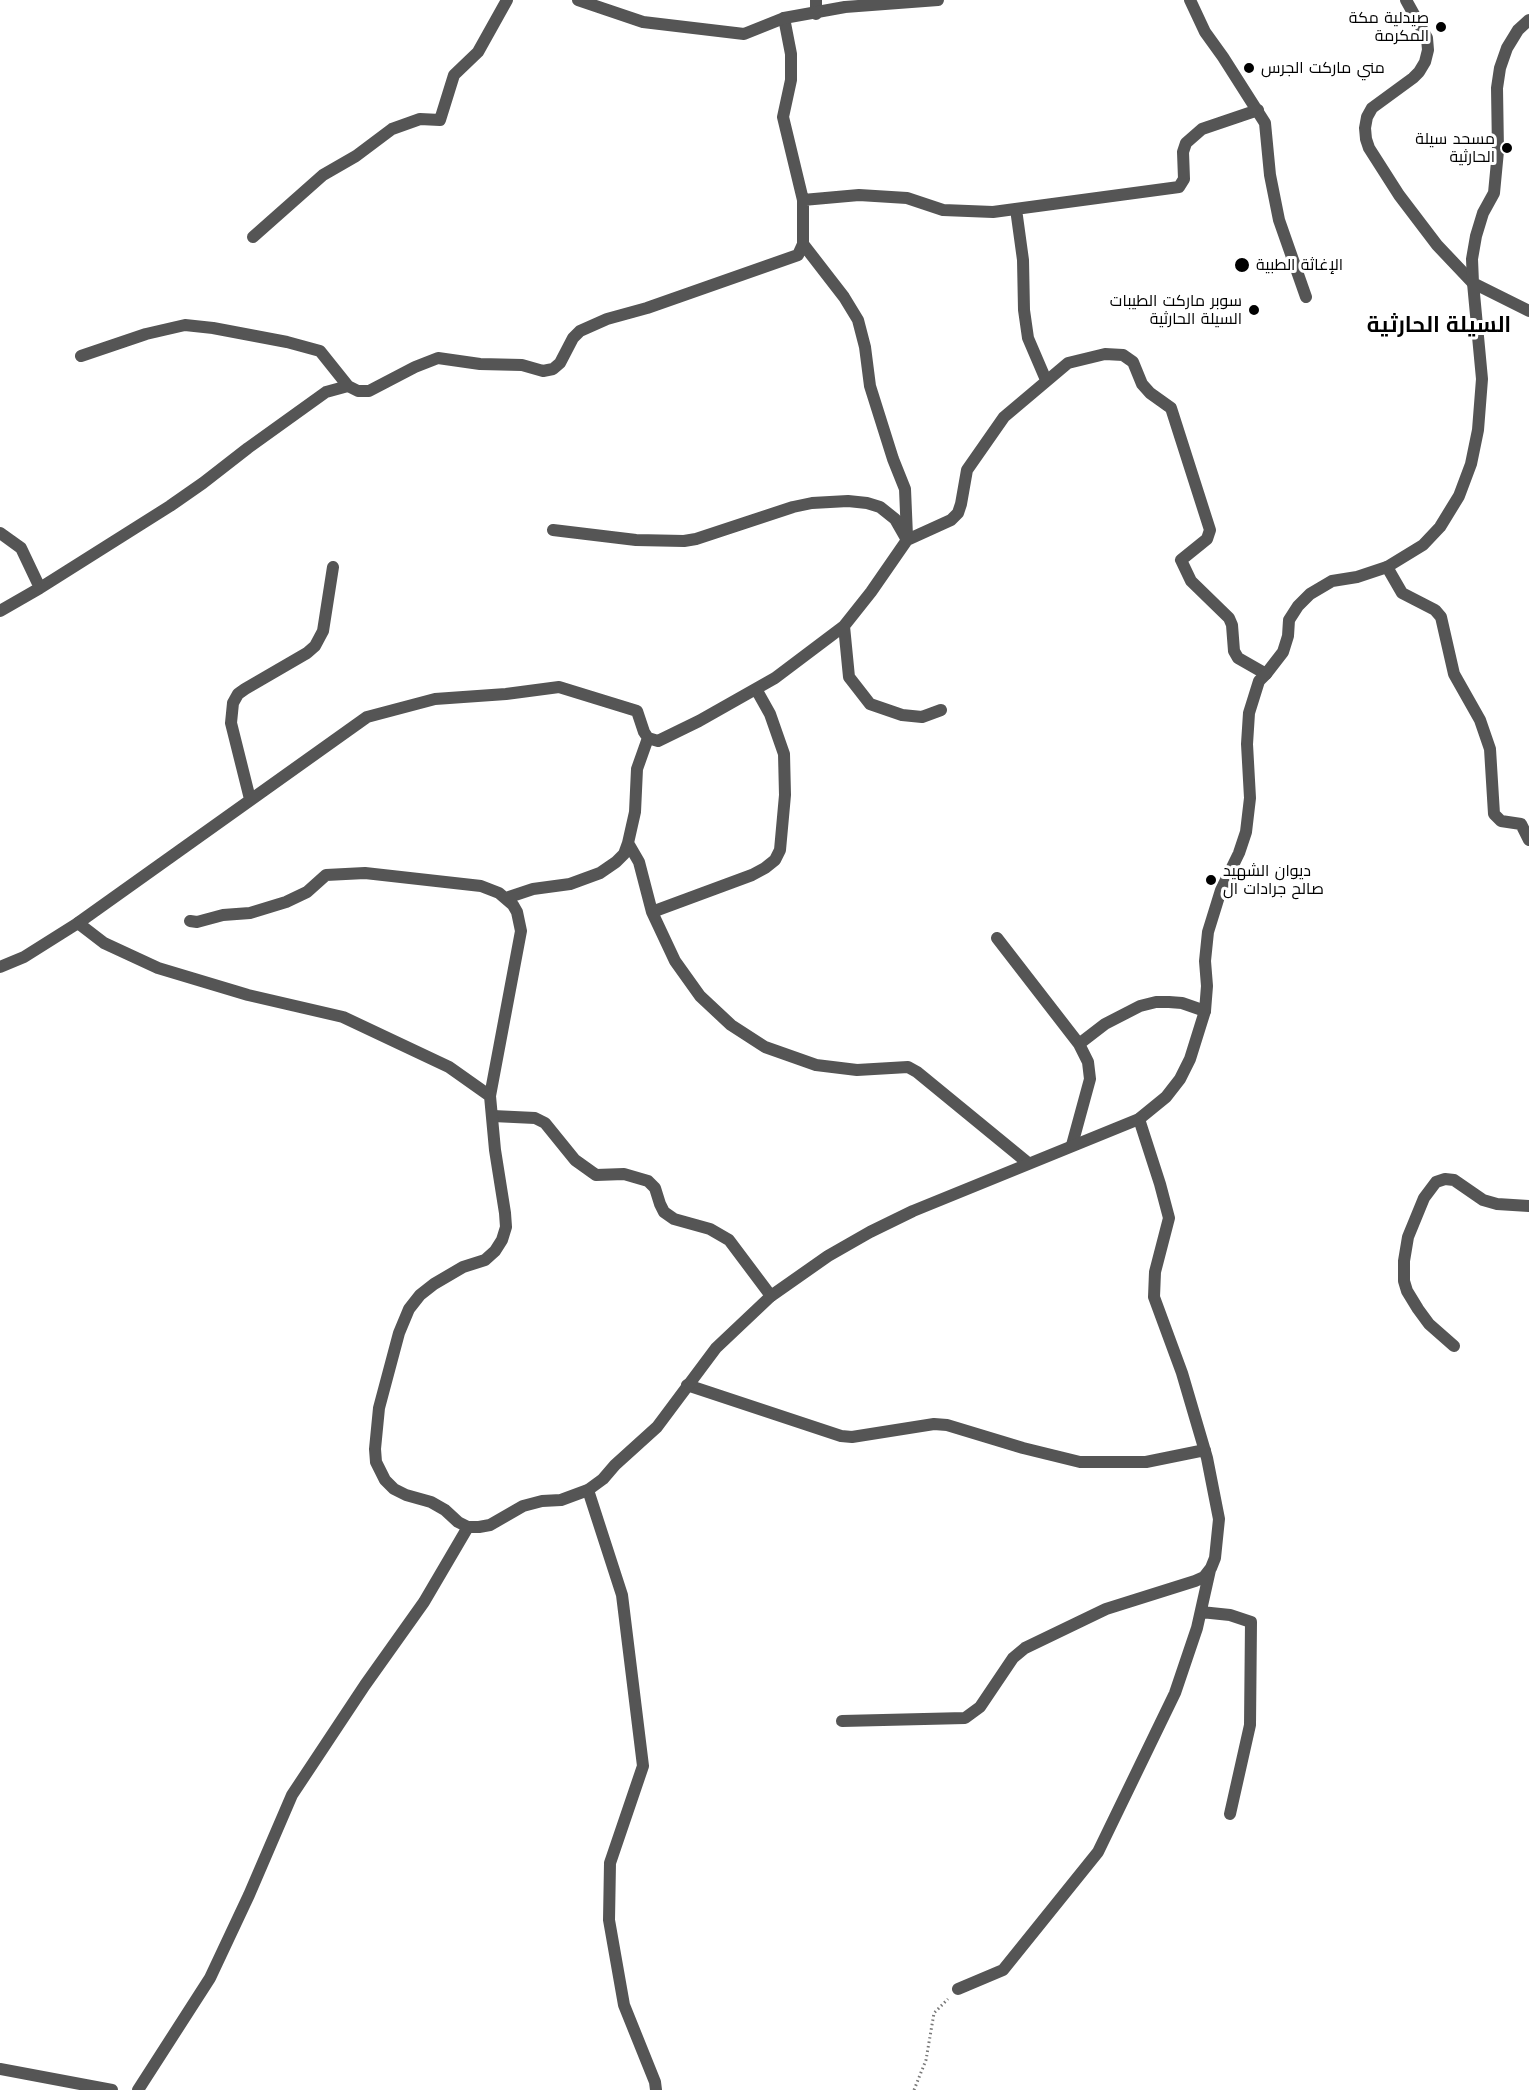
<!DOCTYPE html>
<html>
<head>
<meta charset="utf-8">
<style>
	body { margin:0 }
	canvas { display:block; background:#fff }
</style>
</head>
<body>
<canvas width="1529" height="2090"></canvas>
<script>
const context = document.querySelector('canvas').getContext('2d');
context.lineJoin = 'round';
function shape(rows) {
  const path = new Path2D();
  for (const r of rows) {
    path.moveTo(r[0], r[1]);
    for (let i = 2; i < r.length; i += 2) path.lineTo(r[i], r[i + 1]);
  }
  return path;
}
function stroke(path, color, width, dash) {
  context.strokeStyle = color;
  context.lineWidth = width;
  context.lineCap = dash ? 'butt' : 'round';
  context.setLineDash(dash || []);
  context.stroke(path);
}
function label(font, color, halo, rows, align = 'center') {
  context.font = font + ' "Work Sans",Cairo,sans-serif';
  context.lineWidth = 6;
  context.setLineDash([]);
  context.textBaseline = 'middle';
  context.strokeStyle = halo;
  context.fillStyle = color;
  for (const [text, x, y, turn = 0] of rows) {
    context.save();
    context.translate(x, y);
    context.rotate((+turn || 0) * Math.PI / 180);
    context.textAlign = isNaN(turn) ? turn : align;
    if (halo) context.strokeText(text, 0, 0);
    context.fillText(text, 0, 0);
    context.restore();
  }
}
const path = shape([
	[914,2090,926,2060,934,2013,948,1999]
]);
const minor = shape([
	[816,0,816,14],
	[1190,0,1205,32,1223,57,1265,123,1270,175,1279,220,1306,297],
	[1406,0,1427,38,1428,50,1425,62,1419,72,1413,78,1372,108,1367,117,1365,128,1366,139,1369,148,1399,195,1437,245,1473,283],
	[803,200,859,195,907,198,943,210,993,212,1179,187,1184,179,1183,152,1186,143,1202,129,1258,110],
	[1016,209,1023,260,1024,310,1028,338,1046,380],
	[253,237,323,175,356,156,392,129,420,119,440,120,454,75,478,52,507,0],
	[803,244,844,297,858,320,865,347,870,386,893,459,905,489,907,536],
	[81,356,146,334,185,325,213,328,287,342,320,351,348,386],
	[553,530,636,540,684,541,696,539,793,507,812,503,848,501,867,503,880,507,895,519,907,540],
	[0,533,21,548,40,588],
	[1387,567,1402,593,1435,610,1441,617,1454,674,1480,720,1490,749,1494,814,1501,821,1521,824,1529,840],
	[0,611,40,588,170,506,203,483,248,448,326,392,348,386,358,391,369,391,415,367,438,358,480,364,522,365,543,371,553,369,560,363,573,338,580,331,607,319,647,308,798,255,803,244,803,200,783,117,791,80,791,54,784,18],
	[844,626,849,677,870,704,902,715,922,717,941,710],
	[250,799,231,723,233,703,238,694,245,689,307,653,315,646,323,631,333,567],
	[628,843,639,862,652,912,675,961,700,996,731,1025,765,1047,816,1065,857,1070,908,1067,917,1072,1028,1163],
	[506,898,533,889,570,884,600,873,616,862,624,854,628,843,635,812,637,769,648,738],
	[652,912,752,875,765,868,775,860,780,850,785,795,784,754,770,714,756,689],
	[190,921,197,922,223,915,250,913,286,902,307,892,326,875,365,873,481,886,499,893,513,905,517,912,521,931,490,1096],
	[78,923,367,717,435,699,506,694,559,687,637,711,644,732,648,738,658,741,699,721,775,678,844,626,871,592,907,540,951,520,958,513,961,504,967,470,1004,417,1068,363,1105,354,1123,355,1133,362,1142,384,1150,393,1171,408,1210,530,1207,539,1181,560,1191,581,1229,618,1232,625,1234,651,1238,658,1266,674],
	[997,938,1079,1044,1088,1062,1090,1079,1072,1145],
	[1079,1044,1105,1024,1140,1006,1156,1002,1169,1002,1182,1003,1205,1011],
	[493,1116,535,1118,545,1123,575,1160,596,1175,624,1174,648,1181,655,1188,660,1204,664,1212,674,1219,710,1229,729,1240,771,1296],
	[1454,1346,1429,1324,1418,1309,1407,1291,1404,1281,1404,1261,1408,1237,1424,1198,1436,1182,1445,1179,1454,1180,1483,1200,1497,1204,1529,1206],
	[687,1385,841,1436,852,1437,934,1424,947,1425,1023,1448,1080,1462,1146,1462,1205,1450],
	[588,1490,622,1595,643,1766,610,1863,609,1920,624,2005,655,2082,656,2090],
	[1201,1612,1230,1615,1251,1622,1250,1725,1230,1814],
	[842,1721,965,1718,980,1707,1013,1658,1025,1648,1106,1609,1195,1581,1204,1577,1211,1568,1215,1558,1219,1519,1207,1458,1182,1373,1154,1297,1155,1272,1169,1218,1160,1184,1139,1119],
	[958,1989,1003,1970,1098,1852,1175,1693,1197,1628,1210,1570],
	[0,2069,112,2090],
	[138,2090,210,1978,249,1895,292,1795,365,1685,424,1602,468,1527]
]);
const tertiary = shape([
	[578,0,643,22,744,34,784,18,845,7,938,0],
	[1473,283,1529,311],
	[0,967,24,957,78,923,104,943,158,968,248,995,343,1017,449,1067,490,1096,495,1150,505,1213,506,1227,502,1240,495,1251,485,1260,463,1267,434,1284,420,1295,409,1309,399,1333,379,1408,375,1449,376,1462,385,1480,394,1489,406,1495,431,1502,445,1510,458,1522,468,1527,479,1527,490,1525,523,1506,542,1501,561,1500,588,1490,603,1479,615,1465,657,1427,716,1348,771,1296,828,1256,870,1232,913,1211,1139,1119,1166,1097,1180,1079,1190,1059,1205,1011,1207,986,1205,961,1208,932,1221,890,1239,853,1246,832,1250,798,1247,744,1249,713,1259,681,1266,674,1283,652,1288,636,1289,620,1298,606,1310,594,1332,581,1357,577,1387,567,1423,545,1440,527,1459,496,1471,464,1478,430,1482,379,1473,283,1472,259,1476,236,1483,213,1494,193,1498,151,1497,88,1500,68,1507,48,1518,30,1529,20]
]);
const markers = [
	[1441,27,6,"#000"],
	[1249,68,6,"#000"],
	[1507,148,6,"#000"],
	[1242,265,8,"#000"],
	[1254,310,6,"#000"],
	[1211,880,6,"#000"]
];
const poiNames = [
	["صيدلية مكة",1429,18],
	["المكرمة",1429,36],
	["مني ماركت الجرس",1261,68,"left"],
	["مسجد سيلة",1495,139],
	["الحارثية",1495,157],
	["الإغاثة الطبية",1256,265,"left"],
	["سوبر ماركت الطيبات",1242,301],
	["السيلة الحارثية",1242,319],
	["ديوان الشهيد",1223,871,"left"],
	["صالح جرادات ال",1223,889,"left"]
];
const districtNames = [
	["السيلة الحارثية",1439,326]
];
stroke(path, '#777', 3, [1.5, 3]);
stroke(minor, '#555', 12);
stroke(tertiary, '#555', 12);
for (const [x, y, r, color] of markers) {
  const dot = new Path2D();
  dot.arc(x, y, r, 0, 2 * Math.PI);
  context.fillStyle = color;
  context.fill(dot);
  stroke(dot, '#fff', 2);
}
label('16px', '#000', '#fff', poiNames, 'right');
label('bold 22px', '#000', '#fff', districtNames);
</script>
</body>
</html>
